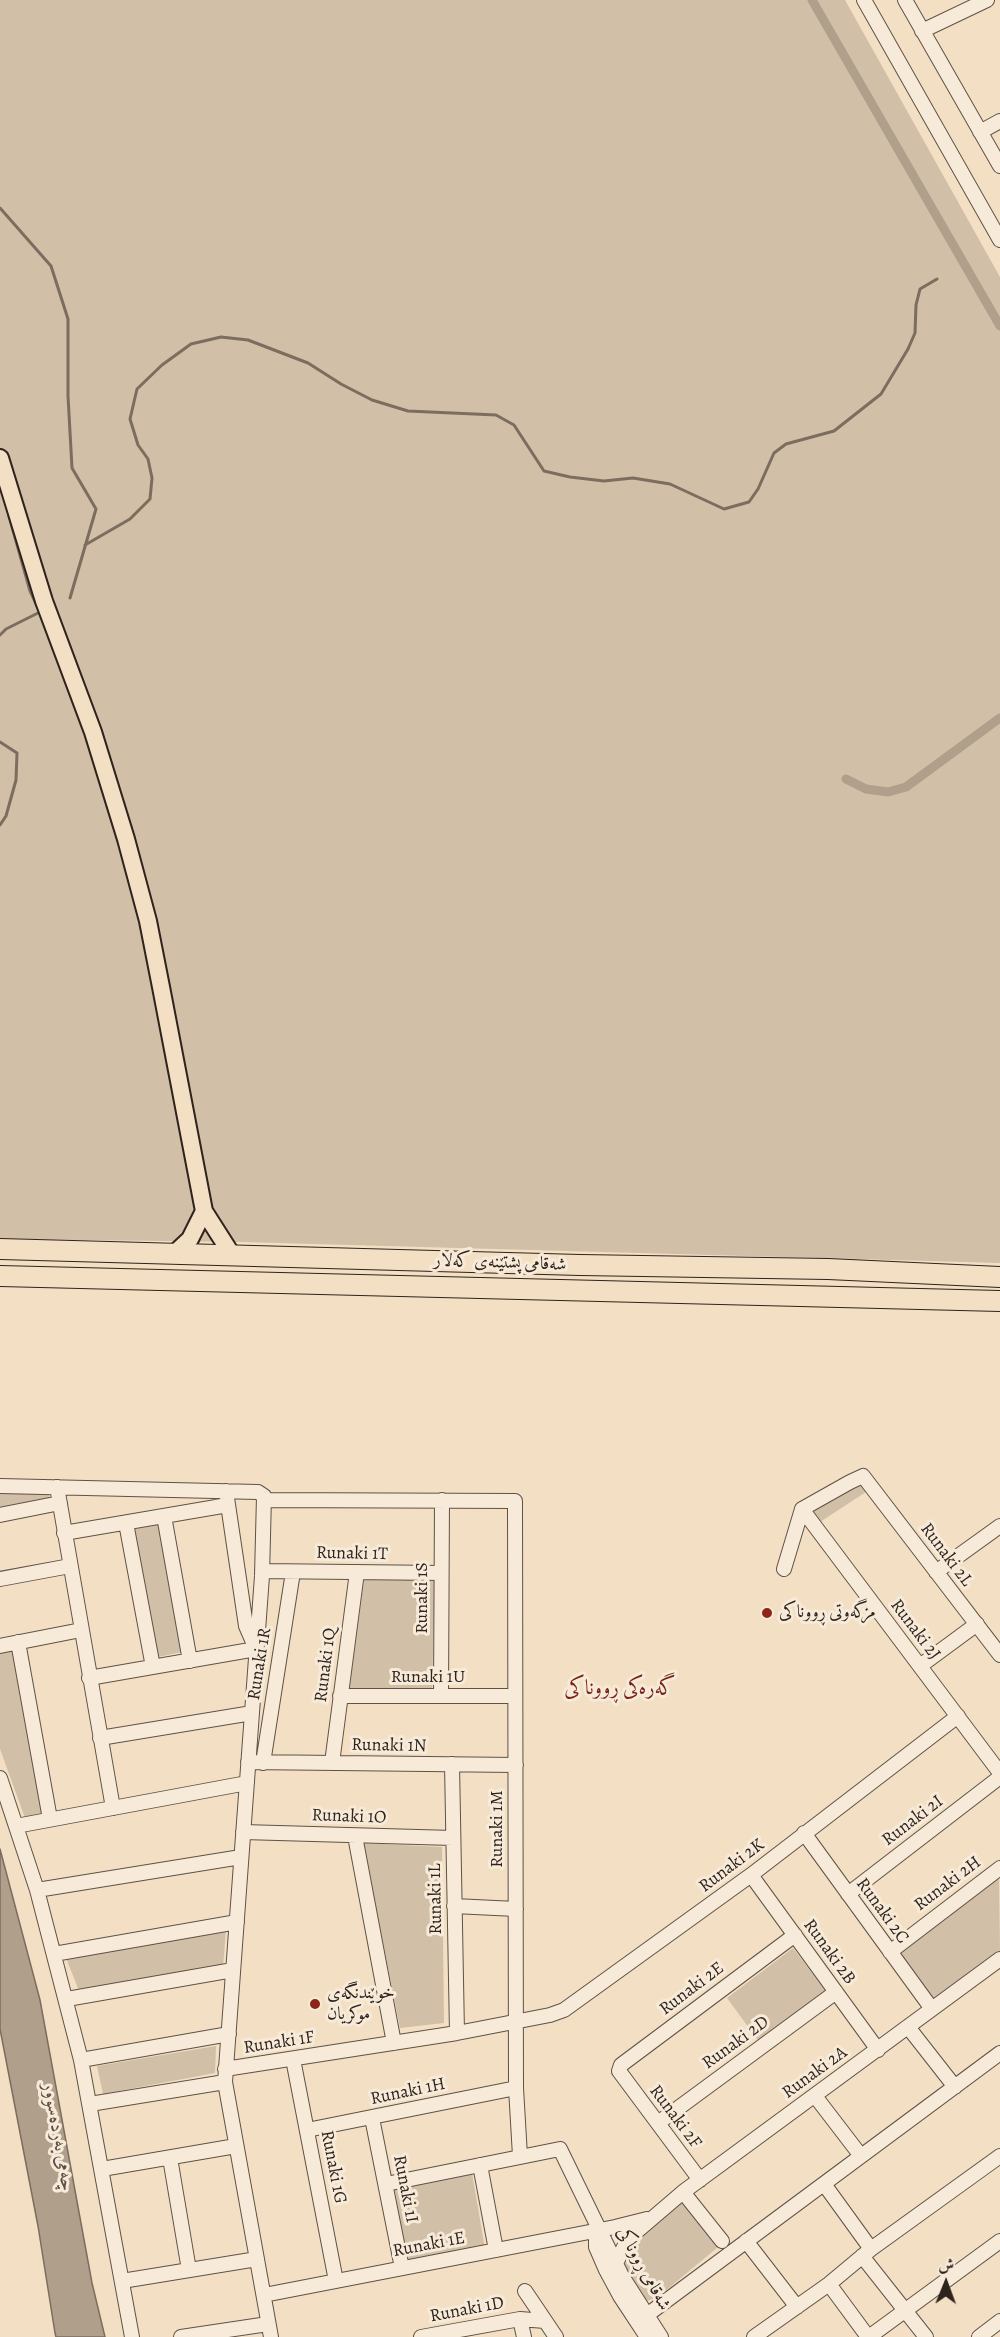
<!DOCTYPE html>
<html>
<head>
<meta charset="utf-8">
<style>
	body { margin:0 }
	#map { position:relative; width:1000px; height:2337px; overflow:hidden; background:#f3dfc3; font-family:Alegreya,Amiri,serif }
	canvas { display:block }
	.north { position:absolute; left:916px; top:2253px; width:60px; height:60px; -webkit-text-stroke:4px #f7ead8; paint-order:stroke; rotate:1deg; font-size:16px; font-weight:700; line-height:24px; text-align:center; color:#2e231d }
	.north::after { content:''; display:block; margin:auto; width:21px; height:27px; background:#2e231d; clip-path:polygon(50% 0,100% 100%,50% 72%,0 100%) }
</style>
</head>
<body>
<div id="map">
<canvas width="1000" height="2337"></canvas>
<div class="north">ش</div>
</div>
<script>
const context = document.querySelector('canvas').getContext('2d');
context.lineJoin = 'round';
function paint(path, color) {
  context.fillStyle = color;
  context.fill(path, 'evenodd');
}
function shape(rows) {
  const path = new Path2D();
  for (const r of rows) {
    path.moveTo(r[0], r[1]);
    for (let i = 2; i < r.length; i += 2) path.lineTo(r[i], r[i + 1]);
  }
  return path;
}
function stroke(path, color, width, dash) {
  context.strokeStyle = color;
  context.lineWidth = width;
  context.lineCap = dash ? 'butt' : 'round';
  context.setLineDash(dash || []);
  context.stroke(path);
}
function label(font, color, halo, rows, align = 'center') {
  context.font = font + ' Alegreya,Amiri,serif';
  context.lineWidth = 6;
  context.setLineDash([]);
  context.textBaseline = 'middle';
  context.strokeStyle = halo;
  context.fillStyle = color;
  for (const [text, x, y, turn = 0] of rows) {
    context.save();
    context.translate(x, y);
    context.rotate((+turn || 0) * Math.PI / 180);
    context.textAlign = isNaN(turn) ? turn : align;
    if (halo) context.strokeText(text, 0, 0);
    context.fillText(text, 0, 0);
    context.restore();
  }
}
const green = shape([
	[0,0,845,0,1000,277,1000,1263,242,1242,0,1239],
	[859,1483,866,1492,820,1522,812,1511],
	[0,1494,49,1494,49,1498,0,1507],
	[158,1525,182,1652,158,1657,134,1529],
	[364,1579,435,1579,432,1691,349,1690],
	[13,1650,43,1815,25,1818,0,1749,0,1653],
	[363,1843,442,1847,444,2023,400,2028],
	[999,1878,1000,1953,934,2001,897,1952],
	[226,1930,223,1967,79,1991,66,1958],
	[793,1948,827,1993,760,2043,727,1998],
	[216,2046,215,2073,103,2094,97,2066],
	[472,2173,485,2249,408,2266,394,2188],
	[684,2201,718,2247,658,2297,644,2302,622,2260,635,2240]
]);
const water = shape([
	[0,1849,40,2000,92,2283,105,2337,56,2337,55,2333,38,2226,0,2029,0,1849]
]);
const stream = shape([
	[0,208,51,266,68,319,68,396,72,468,96,509,70,598],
	[85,545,130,519,150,499,152,478,148,459,138,445,130,419,137,389,162,365,191,344,221,337,248,340,308,363,341,384,372,400,408,411,496,415,514,425,544,471,570,477,604,481,633,478,670,484,724,509,749,502,758,489,774,453,786,444,834,431,881,394,908,349,915,333,916,305,920,289,937,279],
	[0,635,6,629,40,612,30,591,9,516],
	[0,742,17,753,16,780,6,816,0,825]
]);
const canal = shape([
	[812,0,1000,326],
	[846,779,866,789,888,792,906,787,1000,718]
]);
const minor = shape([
	[864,0,1000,240],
	[905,0,1000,166],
	[922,31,987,0],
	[980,132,1000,121],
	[0,1486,258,1492,264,1496,262,1576,225,2082,271,2337],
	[57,1487,113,1808],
	[265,1500,515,1501,516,2088,520,2156],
	[802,1509,1000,1773],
	[802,1509,850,1482,863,1476,1000,1655],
	[0,1515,60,1503],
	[164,1516,190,1661],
	[126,1523,153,1667],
	[64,1533,228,1505],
	[784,1569,802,1509],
	[262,1571,441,1573],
	[936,1572,1000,1526],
	[0,1579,70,1566],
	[18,1642,50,1819],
	[0,1646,81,1630],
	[920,1666,977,1624],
	[89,1678,256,1649,246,1626,226,1491],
	[340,1696,515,1696],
	[441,1696,442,1500],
	[100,1738,252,1713],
	[248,1762,516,1765],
	[263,1763,293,1572],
	[332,1763,357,1572],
	[452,1764,457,2033],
	[0,1778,37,1890,81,2060,132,2337],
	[16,1826,247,1783],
	[243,1832,453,1838],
	[804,1833,932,2009],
	[355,1836,394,2043],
	[751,1875,878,2050],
	[37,1890,241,1857],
	[848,1894,1000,1777],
	[454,1906,516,1909],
	[890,1952,1000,1868],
	[54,1954,237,1922],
	[67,1999,233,1970],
	[908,2027,955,2087],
	[293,2059,336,2281],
	[81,2060,229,2034],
	[225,2069,457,2033,550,2015,564,2010,751,1875,958,1716],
	[815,2096,861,2156],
	[90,2104,225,2082],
	[372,2118,402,2268],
	[658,2123,836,1992],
	[307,2130,516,2088],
	[170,2158,189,2270],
	[480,2165,496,2250],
	[102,2169,236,2146],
	[700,2180,619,2071,621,2065,795,1935],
	[386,2184,560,2149,622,2276,661,2337],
	[824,2184,871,2249],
	[683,2192,722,2241],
	[601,2229,596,2238,596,2247,606,2270,620,2296,647,2337],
	[746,2241,797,2307],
	[862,2256,926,2337],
	[616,2263,628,2239,683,2192,1000,1959],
	[122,2281,257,2259],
	[829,2284,868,2337],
	[525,2291,556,2337],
	[264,2295,615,2227,647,2219],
	[647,2315,1000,2053],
	[520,2319,524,2337],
	[181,2337,268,2324],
	[421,2337,520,2319,545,2321],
	[754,2337,829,2284,871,2249,1000,2156],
	[869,2337,1000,2241],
	[979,2337,1000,2321]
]);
const major = shape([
	[0,458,44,601,93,732,126,839,148,921,161,987,204,1211,232,1255],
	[175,1253,190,1239,204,1211]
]);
const highway = shape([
	[0,1249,580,1265,828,1269,1000,1277],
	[0,1276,1000,1301]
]);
const markers = [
	[767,1613,6,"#8f2418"],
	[315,2004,6,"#8f2418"]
];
const streetNames = [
	["شەقامی پشتێنەی کەلار",500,1263,2],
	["Runaki 1T",352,1554,1],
	["Runaki 2L",946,1555,53],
	["Runaki 1S",423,1598,-90],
	["Runaki 2J",915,1630,53],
	["Runaki 1R",260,1664,-81],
	["Runaki 1Q",326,1665,-83],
	["Runaki 1U",428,1678],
	["Runaki 1N",389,1746,1],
	["Runaki 1O",349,1817,2],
	["Runaki 2I",913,1821,-37],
	["Runaki 1M",498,1829,-90],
	["Runaki 2K",732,1866,-37],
	["Runaki 2H",948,1884,-37],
	["Runaki 1L",436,1899,-91],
	["Runaki 2C",882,1911,54],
	["Runaki 2B",829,1952,54],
	["Runaki 2E",692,1989,-37],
	["Runaki 1F",279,2043,-9],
	["Runaki 2D",736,2043,-36],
	["Runaki 2A",815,2073,-36],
	["Runaki 1H",408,2092,-12],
	["Runaki 2F",675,2117,53],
	["Runaki 1G",333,2167,79],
	["Runaki 1I",405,2189,79],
	["Runaki 1E",429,2245,-11],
	["شەقامی ڕووناکی",643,2269,61],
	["Runaki 1D",467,2310,-11]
];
const poiNames = [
	["مزگەوتی ڕووناکی",779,1613],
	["خوێندنگەی",327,1994],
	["موکریان",327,2015]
];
const waterNames = [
	["چەمی بەردەسوور",58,2137,80]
];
const quarterNames = [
	["گەرەکی ڕووناکی",620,1689]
];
paint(green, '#d2bfa7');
paint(water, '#b09f8b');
stroke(water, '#7c6d5f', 1.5);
stroke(stream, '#7c6d5f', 3);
stroke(canal, '#b09f8b', 9);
stroke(minor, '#5f5246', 16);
stroke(major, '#2e231d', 20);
stroke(highway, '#2e231d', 22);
stroke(minor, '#f7ead8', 14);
stroke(major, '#f3dfc3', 16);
stroke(highway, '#f3dfc3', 20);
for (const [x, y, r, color] of markers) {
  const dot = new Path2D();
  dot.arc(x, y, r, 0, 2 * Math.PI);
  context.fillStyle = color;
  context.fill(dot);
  stroke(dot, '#f7ead8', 2);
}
label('18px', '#2e231d', '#f7ead8', streetNames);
label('18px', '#2e231d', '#f7ead8', poiNames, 'left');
label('italic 20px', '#5c4e44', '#f7ead8', waterNames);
label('21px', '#7a1f14', '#f7ead8', quarterNames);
</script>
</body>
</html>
